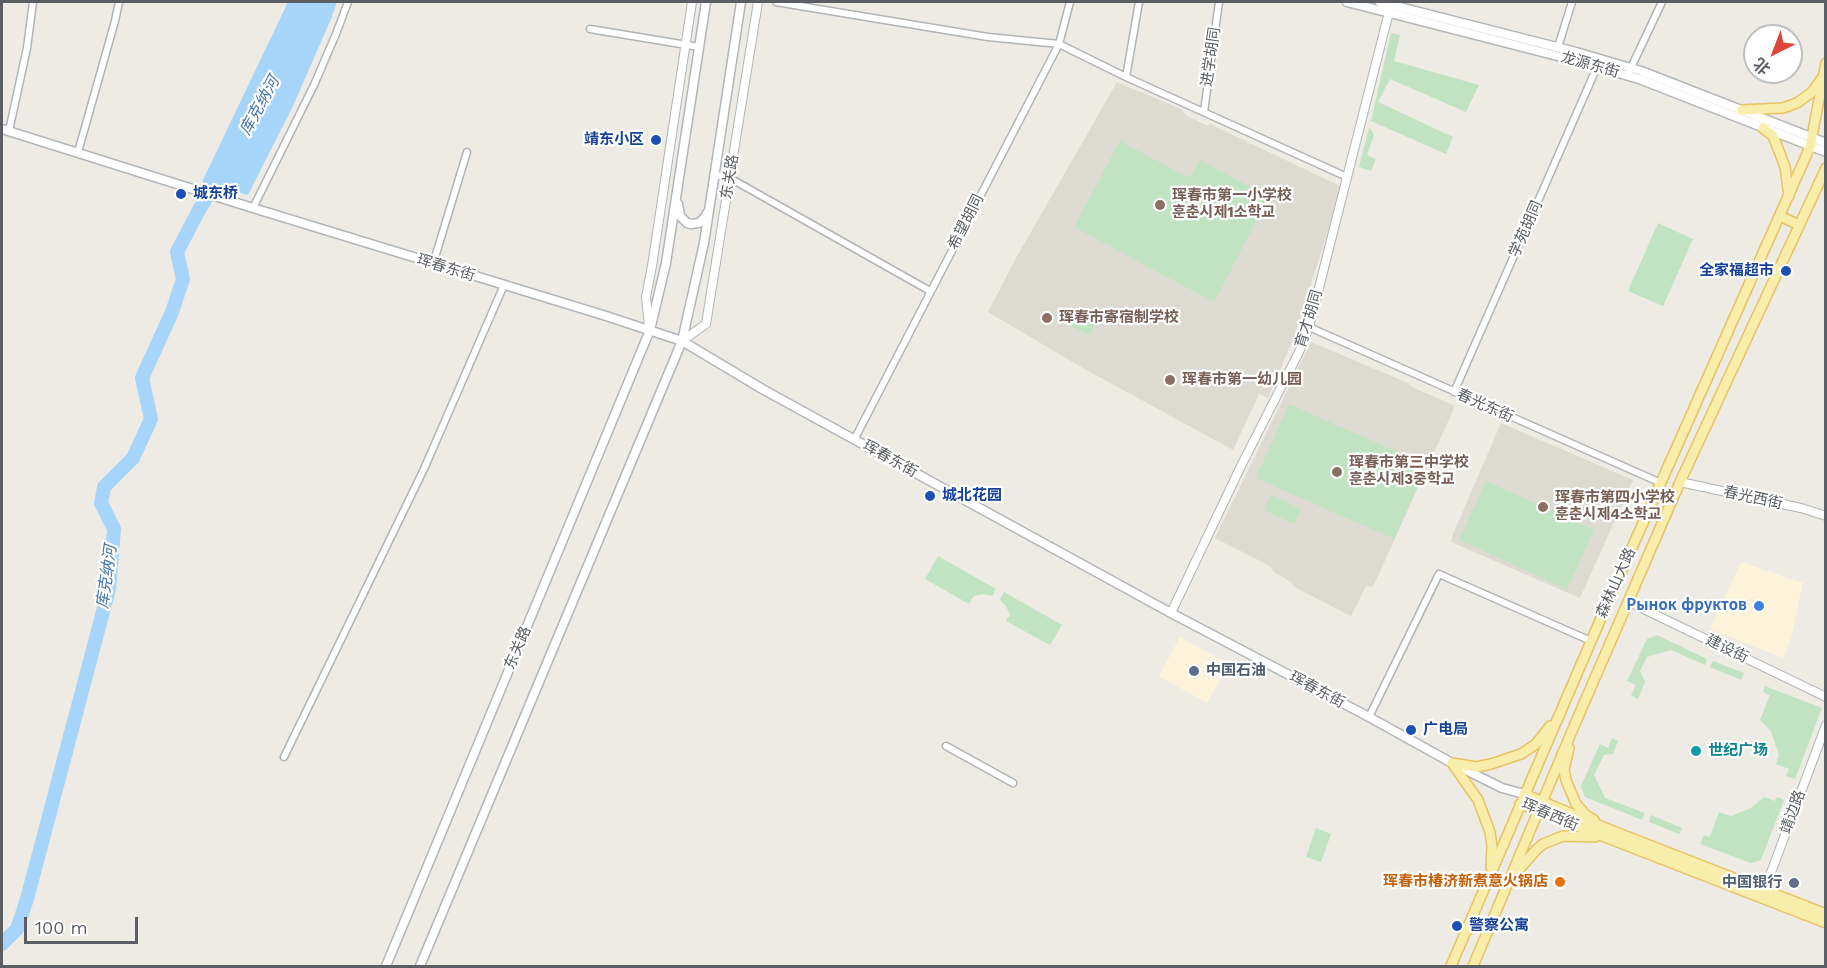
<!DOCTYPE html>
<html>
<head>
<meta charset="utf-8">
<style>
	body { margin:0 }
	#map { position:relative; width:1827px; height:968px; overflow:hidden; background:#edebe3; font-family:"Work Sans","Noto Sans SC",sans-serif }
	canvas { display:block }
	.frame { position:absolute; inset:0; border:3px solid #5b5f63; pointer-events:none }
	.north { position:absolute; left:1743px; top:24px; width:60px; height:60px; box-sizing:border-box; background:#fff; border:2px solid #bdbfc1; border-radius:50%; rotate:222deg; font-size:16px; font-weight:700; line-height:24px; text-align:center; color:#5b5f63 }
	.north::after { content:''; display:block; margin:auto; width:21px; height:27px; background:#dd4639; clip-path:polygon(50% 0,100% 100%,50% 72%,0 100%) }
	.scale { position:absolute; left:24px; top:917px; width:114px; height:27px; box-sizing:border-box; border:3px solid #5b5f63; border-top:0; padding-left:8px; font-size:18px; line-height:21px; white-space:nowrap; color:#5b5f63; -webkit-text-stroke:4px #fff; paint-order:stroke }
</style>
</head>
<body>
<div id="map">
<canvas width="1827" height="968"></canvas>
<div class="frame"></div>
<div class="north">北</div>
<div class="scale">100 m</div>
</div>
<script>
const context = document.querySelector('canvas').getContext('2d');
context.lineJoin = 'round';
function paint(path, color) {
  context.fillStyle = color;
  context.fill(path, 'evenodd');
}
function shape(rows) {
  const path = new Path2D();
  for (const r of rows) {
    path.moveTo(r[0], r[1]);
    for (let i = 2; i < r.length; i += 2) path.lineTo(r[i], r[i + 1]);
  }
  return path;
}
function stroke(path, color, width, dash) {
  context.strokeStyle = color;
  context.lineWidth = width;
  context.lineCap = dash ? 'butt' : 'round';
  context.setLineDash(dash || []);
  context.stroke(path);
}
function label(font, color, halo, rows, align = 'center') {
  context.font = font + ' "Work Sans","Noto Sans SC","Noto Sans KR",sans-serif';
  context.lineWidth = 4.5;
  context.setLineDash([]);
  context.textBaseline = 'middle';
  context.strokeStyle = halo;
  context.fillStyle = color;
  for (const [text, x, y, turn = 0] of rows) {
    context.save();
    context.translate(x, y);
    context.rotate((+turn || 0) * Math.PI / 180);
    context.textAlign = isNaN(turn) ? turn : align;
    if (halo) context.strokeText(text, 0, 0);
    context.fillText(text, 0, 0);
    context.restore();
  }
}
const commercial = shape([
	[1741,562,1803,583,1791,638,1783,658,1710,629],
	[1180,637,1229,664,1207,703,1159,676]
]);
const education = shape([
	[1117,82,1181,109,1187,116,1208,126,1210,124,1342,187,1294,337,1268,398,1259,394,1233,450,1081,367,988,312,1016,258],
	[1311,342,1408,383,1412,387,1455,406,1373,587,1366,586,1351,616,1296,588,1291,582,1274,572,1270,566,1215,538],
	[1501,423,1633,480,1580,598,1451,542,1453,534]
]);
const green = shape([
	[1391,33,1400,35,1394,61,1479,85,1466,112,1390,79,1378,102,1453,137,1446,154,1371,121],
	[1369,128,1371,129,1374,135,1367,155,1376,159,1371,171,1359,167],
	[1120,141,1189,178,1200,160,1267,196,1257,214,1259,216,1214,302,1074,227],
	[1658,223,1693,239,1663,306,1628,291],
	[1066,306,1096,322,1089,335,1059,320],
	[1289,404,1427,465,1394,539,1256,478],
	[1486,481,1594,530,1567,589,1459,540],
	[1271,495,1301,509,1294,524,1264,510],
	[938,556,996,589,992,596,983,594,974,596,969,604,925,579],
	[1004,592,1062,625,1050,645,1006,621,1010,615,1006,606,1000,600],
	[1657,635,1707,659,1705,665,1671,650,1647,657,1640,671,1645,682,1638,699,1631,695,1636,685,1627,681,1647,639],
	[1713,661,1744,673,1741,680,1710,667],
	[1765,686,1822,708,1795,779,1786,776,1789,769,1776,764,1779,755,1771,731,1760,720,1770,695,1763,692],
	[1612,738,1618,741,1613,754,1604,755,1594,775,1605,798,1645,813,1642,820,1585,797,1581,786,1600,744,1608,748],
	[1764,797,1775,801,1777,797,1784,800,1761,860,1751,863,1700,844,1704,835,1710,837,1719,812,1731,816,1751,808],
	[1651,815,1682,828,1679,834,1649,822],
	[1316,828,1331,834,1321,862,1306,857]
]);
const water = shape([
	[288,2,337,2,331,19,293,106,248,195,202,182]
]);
const river = shape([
	[2,944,17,929,27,899,109,589,114,529,101,503,104,487,133,458,151,419,142,378,172,312,183,279,177,252,199,210,224,170]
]);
const minor = shape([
	[776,2,988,37,1059,44,1126,77,1347,177],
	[590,29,699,47],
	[1558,47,1572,2],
	[1629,72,1662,2],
	[1126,77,1139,2],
	[1204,112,1219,2],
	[9,131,27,48,33,2],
	[78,152,115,21,119,2],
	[715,175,728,177,930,291],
	[253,208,314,85,336,34,348,2],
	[433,264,467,152],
	[1309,327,1661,483],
	[1454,392,1597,67],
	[854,440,1059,44,1070,2],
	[1369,717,1439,574,1591,641],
	[946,746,1013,783],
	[284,757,424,469,504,285]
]);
const tertiary = shape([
	[649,326,646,297,652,266,692,2],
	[682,341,706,324,758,2],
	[1680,482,1801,508,1826,516],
	[1629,602,1826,697],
	[1171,613,1241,466,1299,352,1309,327,1390,8],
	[1763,894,1826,725]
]);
const secondary = shape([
	[1347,2,1573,60,1639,79,1826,152],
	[1380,2,1576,52,1641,71,1826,143],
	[2,129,253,208,603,315,682,341,764,390,1171,613,1369,717,1452,763,1502,788,1524,794],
	[678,204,680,216,687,223,691,224,699,223,705,217,707,213],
	[386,966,650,330,666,263,706,2],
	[420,966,682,341,704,243,741,2]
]);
const primary = shape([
	[1742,110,1783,108,1797,103,1812,92,1822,78],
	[1763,128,1773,136,1779,151,1785,167,1789,196],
	[1780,216,1799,225],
	[1569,748,1564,770,1566,780,1576,804,1586,815,1594,820],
	[1452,763,1476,767,1491,764,1521,754,1536,744,1550,726],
	[1452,763,1478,800,1490,832,1492,847,1491,867],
	[1524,794,1608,829,1826,914],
	[1520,804,1826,923],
	[1515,874,1536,850,1543,844,1563,836,1595,837],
	[1451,966,1611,595,1810,147,1826,63],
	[1473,966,1575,724,1680,482,1826,168]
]);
const markers = [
	[656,140,6,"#1a4fb4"],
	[181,194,6,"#1a4fb4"],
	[1160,205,6,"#8d6e63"],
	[1786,271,6,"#1a4fb4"],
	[1047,318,6,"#8d6e63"],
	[1170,380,6,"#8d6e63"],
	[1337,472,6,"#8d6e63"],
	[930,496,6,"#1a4fb4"],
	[1543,507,6,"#8d6e63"],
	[1759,606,6,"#3f7fe0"],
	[1194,671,6,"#5c6f8a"],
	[1411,730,6,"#1a4fb4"],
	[1696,751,6,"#0f9aa8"],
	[1560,882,6,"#e8710a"],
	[1794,883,6,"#5c6f8a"],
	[1457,926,6,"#1a4fb4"]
];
const streetNames = [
	["进学胡同",1211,57,-82],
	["龙源东街",1590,65,16],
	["东关路",730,177,-81],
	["希望胡同",966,222,-63],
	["学苑胡同",1526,229,-66],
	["珲春东街",446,268,17],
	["育才胡同",1309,319,-73],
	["春光东街",1485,406,24],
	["珲春东街",890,459,29],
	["春光西街",1753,498,12],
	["森林山大路",1616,583,-66],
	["东关路",518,648,-67],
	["建设街",1727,649,26],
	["珲春东街",1317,690,28],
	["靖边路",1793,812,-70],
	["珲春西街",1550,815,23]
];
const transitNames = [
	["靖东小区",644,140,"right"],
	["城东桥",193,194],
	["全家福超市",1774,271,"right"],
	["城北花园",942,496],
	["广电局",1423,730],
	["警察公寓",1469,926]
];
const educationNames = [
	["珲春市第一小学校",1172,196],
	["훈춘시제1소학교",1172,213],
	["珲春市寄宿制学校",1059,318],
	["珲春市第一幼儿园",1182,380],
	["珲春市第三中学校",1349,463],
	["훈춘시제3중학교",1349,480],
	["珲春市第四小学校",1555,498],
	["훈춘시제4소학교",1555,515]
];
const shopNames = [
	["Рынок фруктов",1747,606]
];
const serviceNames = [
	["中国石油",1206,671],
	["中国银行",1782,883,"right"]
];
const cultureNames = [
	["世纪广场",1708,751]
];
const foodNames = [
	["珲春市椿济新煮意火锅店",1548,882]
];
const waterNames = [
	["库克纳河",260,106,-61],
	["库克纳河",107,577,-82]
];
paint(commercial, '#fbf4da');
paint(education, '#dddad1');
paint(green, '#c1e3c1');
paint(water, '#a7d5f9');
stroke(river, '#a7d5f9', 14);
stroke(minor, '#b1b4b7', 9);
stroke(tertiary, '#b1b4b7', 10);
stroke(secondary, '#b2b6ba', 11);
stroke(primary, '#e8c261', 12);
stroke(minor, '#fff', 6);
stroke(tertiary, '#fff', 8);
stroke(secondary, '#fff', 8);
stroke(primary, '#f9edac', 9);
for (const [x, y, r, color] of markers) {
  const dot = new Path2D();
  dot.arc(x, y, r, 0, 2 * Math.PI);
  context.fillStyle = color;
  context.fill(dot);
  stroke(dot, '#fff', 2);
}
label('15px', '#5b5f63', '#fff', streetNames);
label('bold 15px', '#164399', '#fff', transitNames, 'left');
label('bold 15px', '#785e54', '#fff', educationNames, 'left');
label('bold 15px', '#366cbe', '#fff', shopNames, 'right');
label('bold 15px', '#4e5e75', '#fff', serviceNames, 'left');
label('bold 15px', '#0d838f', '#fff', cultureNames, 'left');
label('bold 15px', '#c56008', '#fff', foodNames, 'right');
label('italic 16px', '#4576aa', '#fff', waterNames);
</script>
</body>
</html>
